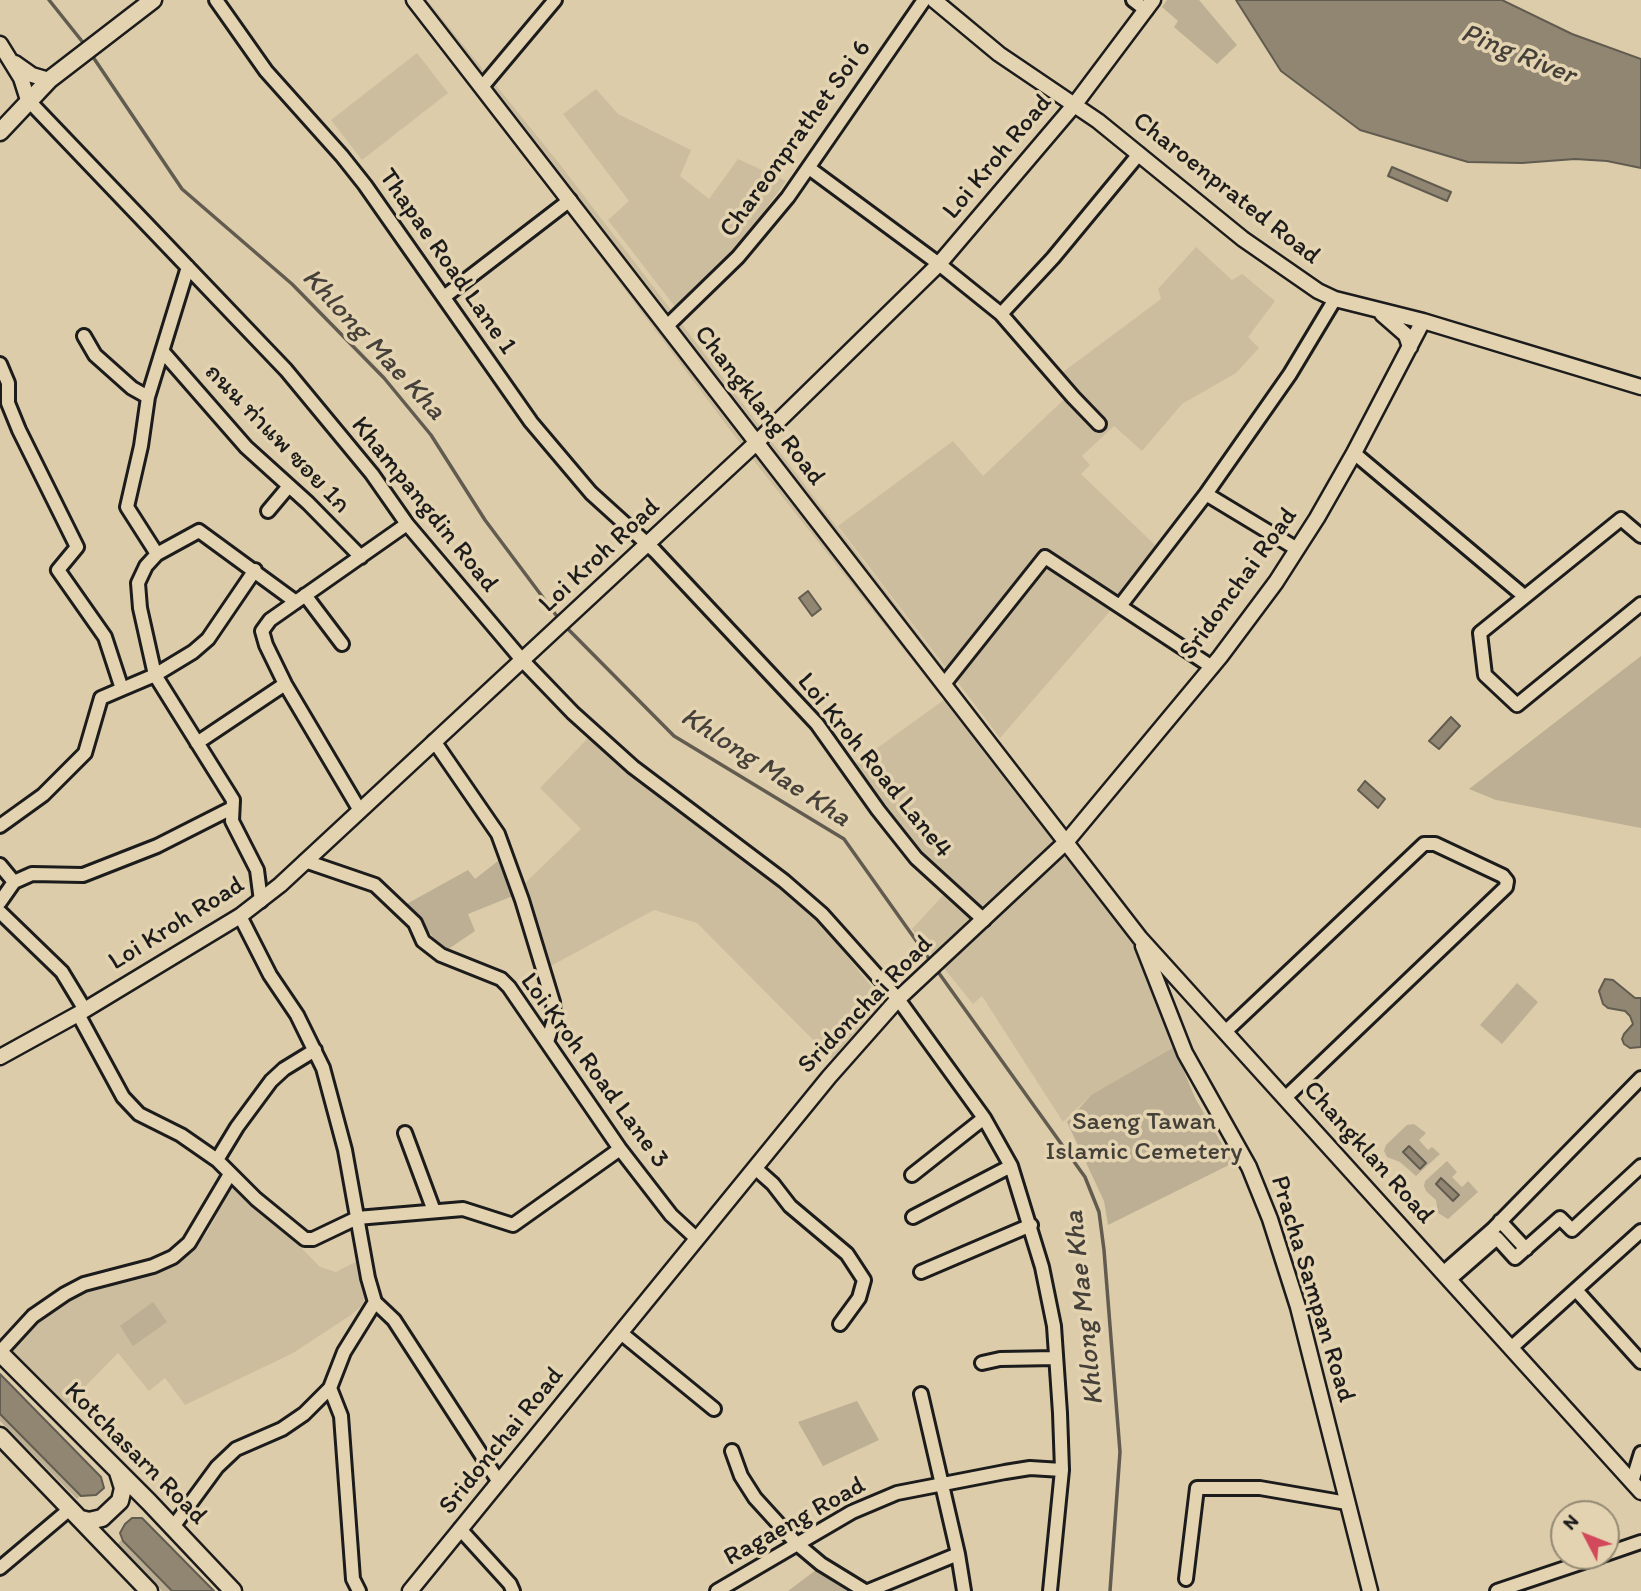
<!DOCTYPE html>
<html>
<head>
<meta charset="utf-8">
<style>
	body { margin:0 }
	#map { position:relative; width:1641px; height:1591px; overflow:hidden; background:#dcccaa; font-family:Itim,sans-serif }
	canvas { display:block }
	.north { position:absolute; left:1550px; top:1500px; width:70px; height:70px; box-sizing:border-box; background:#e4d3b0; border:2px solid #948a75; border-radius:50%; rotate:312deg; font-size:19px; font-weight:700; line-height:28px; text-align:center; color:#1c1c1c }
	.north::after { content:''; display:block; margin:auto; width:24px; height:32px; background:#d1495b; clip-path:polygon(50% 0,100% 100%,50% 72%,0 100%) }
</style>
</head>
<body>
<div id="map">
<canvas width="1641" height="1591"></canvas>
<div class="north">N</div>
</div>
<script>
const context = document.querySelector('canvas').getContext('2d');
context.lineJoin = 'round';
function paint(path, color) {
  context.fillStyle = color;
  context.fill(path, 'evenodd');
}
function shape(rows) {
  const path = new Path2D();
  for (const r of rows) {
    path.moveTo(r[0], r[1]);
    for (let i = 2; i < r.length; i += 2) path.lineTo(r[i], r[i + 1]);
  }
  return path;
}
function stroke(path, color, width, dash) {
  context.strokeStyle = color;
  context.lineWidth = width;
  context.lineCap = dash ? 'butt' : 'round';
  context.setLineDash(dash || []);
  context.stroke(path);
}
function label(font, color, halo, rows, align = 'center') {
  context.font = font + ' Itim,"Playpen Sans Thai",sans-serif';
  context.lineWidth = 7;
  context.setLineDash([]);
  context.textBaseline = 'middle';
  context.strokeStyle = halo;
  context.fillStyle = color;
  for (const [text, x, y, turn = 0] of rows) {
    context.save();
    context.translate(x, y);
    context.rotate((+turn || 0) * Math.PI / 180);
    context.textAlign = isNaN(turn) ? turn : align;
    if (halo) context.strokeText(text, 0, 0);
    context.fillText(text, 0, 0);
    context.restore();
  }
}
const built = shape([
	[407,0,427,0,558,162,956,683,938,693,743,447],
	[417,53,448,93,362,160,331,120],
	[596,89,618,114,691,150,680,176,709,199,738,159,786,181,732,255,676,308,608,220,629,201,563,114],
	[1196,247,1232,280,1242,274,1275,301,1248,337,1259,348,1236,373,1182,404,1142,451,1114,426,1082,456,1090,465,1081,474,1157,547,1120,600,1048,550,950,673,838,526,953,441,983,476,1074,390,1059,375,1161,299,1158,289],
	[1048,563,1112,609,1000,738,953,676,1038,569],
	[948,697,1135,947,1174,1047,1091,1095,1063,1122,982,996,973,1004,912,929,950,888,917,854,851,767],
	[590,736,780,887,818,920,883,1001,832,1059,697,923,654,910,549,967,523,885,581,829,540,788],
	[233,1184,267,1213,320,1267,336,1272,359,1260,366,1302,351,1315,293,1353,185,1405,165,1378,149,1391,118,1353,65,1407,9,1350,35,1319,65,1297,193,1247,207,1233]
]);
const green = shape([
	[1167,0,1199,0,1237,45,1217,64,1174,27,1178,21,1162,7],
	[1641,656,1641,828,1496,800,1469,789],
	[498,861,513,896,468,914,475,931,444,952,429,932,403,906,468,870,475,879],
	[1517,983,1538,1002,1502,1044,1480,1025],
	[1174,1047,1195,1098,1233,1163,1108,1225,1104,1201,1067,1122,1091,1095],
	[1414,1124,1426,1133,1419,1140,1428,1150,1432,1147,1440,1154,1416,1176,1400,1162,1387,1157,1384,1151,1386,1145,1407,1125],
	[1447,1161,1457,1172,1452,1177,1462,1187,1468,1181,1478,1192,1448,1219,1438,1213,1436,1200,1426,1191,1424,1186,1425,1181],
	[153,1302,167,1322,133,1346,120,1326],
	[857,1401,879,1440,823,1466,798,1422],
	[0,1415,80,1496,77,1499,0,1421],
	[121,1540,171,1591,162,1591,118,1544],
	[816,1570,851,1591,788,1591]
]);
const water = shape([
	[1236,0,1502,0,1572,34,1641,59,1641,168,1607,161,1575,159,1522,163,1468,162,1360,130,1281,71,1236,0],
	[1392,167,1451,192,1447,201,1388,176,1392,167],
	[808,591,821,609,812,616,799,598,808,591],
	[1451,717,1460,726,1439,749,1429,741,1451,717],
	[1365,781,1385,799,1378,808,1358,790,1365,781],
	[1605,979,1613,980,1635,998,1641,998,1641,1047,1630,1048,1624,1044,1622,1039,1624,1034,1633,1024,1630,1016,1625,1011,1608,1008,1603,1004,1599,991,1605,979],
	[1409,1146,1426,1163,1420,1169,1403,1152,1409,1146],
	[1441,1178,1459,1195,1453,1201,1436,1184,1441,1178],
	[0,1374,101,1477,104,1488,96,1495,81,1496,0,1414,0,1374],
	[132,1518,142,1518,214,1591,172,1591,123,1541,120,1533,125,1524,132,1518]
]);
const stream = shape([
	[49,0,85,45],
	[91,54,182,189,292,284,384,378,431,435,485,520,559,619],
	[564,625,674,736,844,839,932,963],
	[936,969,1085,1177,1099,1212,1104,1250,1120,1452,1110,1591]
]);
const minor = shape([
	[216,0,266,71,342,156,365,185,531,422,591,493,655,551,817,724,878,810,916,858,984,920],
	[1133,0,1146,10],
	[482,87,555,0],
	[28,100,286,370,372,474,407,524,523,661,573,713,633,767,784,881,822,914,898,999,984,1118,1011,1166,1042,1267,1054,1326,1060,1413,1062,1470,1050,1591],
	[809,168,939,264,1001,314,1073,397,1099,424],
	[444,297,570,200],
	[1001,314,1053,258,1139,154],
	[667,326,738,257,788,197,924,0],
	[84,336,95,355,132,388,148,397],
	[163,352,246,447,308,503,361,557],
	[0,364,8,383,8,403,19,430,77,547,58,570,105,637,122,689,101,698,85,753,43,795,0,826],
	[1354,453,1524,596],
	[1206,494,1297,549],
	[268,511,289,486],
	[1641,536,1621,519,1480,633,1485,675,1517,705,1641,604],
	[157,554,127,507,141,446,148,397,188,267],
	[305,595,342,644],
	[1120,606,1206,494,1290,374,1335,299],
	[944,684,1045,557,1212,667],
	[122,689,155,675,193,652,208,639,255,570],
	[434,741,498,834,522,900,553,1002,554,1020,547,1042],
	[197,743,285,684],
	[359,809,285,684,266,645,262,631,270,620,407,524],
	[305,861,375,885,415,923,423,941,441,955,501,979,509,987,620,1149,671,1215,697,1239],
	[0,865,14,882,0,902],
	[14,882,32,874,83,875,157,846,232,808],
	[261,901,257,870,232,821,233,800,155,675,140,608,138,583,146,566,157,554,199,531,296,602],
	[0,912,62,972,85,1010],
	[240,916,270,975,297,1015,323,1068,345,1150,368,1278,375,1302,394,1320,499,1482],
	[78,1014,123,1097,139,1114,181,1135,217,1160,256,1199,305,1239,313,1239,357,1218,463,1209,513,1225,620,1149],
	[1225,1032,1424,844,1435,844,1503,876,1507,881,1506,887,1285,1098],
	[405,1133,434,1211],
	[217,1160,237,1127,271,1081,284,1069,315,1050],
	[755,1168,773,1184,790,1206,847,1254,864,1280,859,1298,840,1324],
	[912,1175,984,1118],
	[913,1217,1011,1166],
	[1500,1221,1526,1249],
	[921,1272,1031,1225],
	[1443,1273,1493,1229,1641,1078],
	[1449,1280,1497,1238,1515,1258,1560,1218,1572,1230,1641,1166],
	[1576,1290,1641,1362],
	[621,1333,714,1409],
	[1511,1348,1641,1231],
	[0,1352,33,1316,65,1294,84,1284,153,1266,173,1257,189,1243,230,1174],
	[982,1363,1000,1359,1056,1358],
	[330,1388,341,1416,353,1579,359,1591],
	[732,1451,741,1476,755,1498,796,1543,821,1564,865,1591],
	[1632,1482,1641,1453],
	[173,1527,217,1467,236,1449,282,1429,304,1414,330,1388,344,1352,375,1302],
	[460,1529,510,1584,513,1591],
	[958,1554,964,1591],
	[1606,1554,1641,1542],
	[0,1568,71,1508],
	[1186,1579,1197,1488,1260,1488,1347,1503],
	[717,1591,852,1512,897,1493,1005,1472,1030,1468,1062,1470],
	[868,1591,958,1554,921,1394],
	[1497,1591,1601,1556]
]);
const tertiary = shape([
	[414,0,1140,938,1641,1492],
	[934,0,999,54,1098,121,1243,239,1318,291,1335,299,1423,321,1641,387],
	[0,44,21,78,28,100],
	[15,63,32,75,49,80],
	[1382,314,1406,335,1410,347],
	[1143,946,1185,1053,1249,1167,1270,1219,1298,1307,1370,1591],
	[0,1057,78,1014,240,916,280,885,757,442,939,264,1075,104,1153,0],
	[410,1591,829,1077,898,999,1067,841,1220,657,1276,582,1317,518,1354,453,1423,321]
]);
const secondary = shape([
	[0,132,49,80,153,0],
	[0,1353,149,1502,233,1591],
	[0,1436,149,1591],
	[81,1519,89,1521,102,1518,120,1501,123,1488,118,1472]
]);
const streetNames = [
	["Chareonprathet Soi 6",796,139,-54],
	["Loi Kroh Road",998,157,-50],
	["Charoenprated Road",1226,189,38],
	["Thapae Road Lane 1",447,262,55],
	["Changklang Road",759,406,52],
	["ถนน ท่าแพ ซอย 1ก",277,439,46],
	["Khampangdin Road",424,505,51],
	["Loi Kroh Road",600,556,-43],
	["Sridonchai Road",1239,584,-54],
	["Loi Kroh Road Lane4",874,766,51],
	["Loi Kroh Road",177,924,-32],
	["Sridonchai Road",866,1005,-46],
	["Loi Kroh Road Lane 3",594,1071,54],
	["Changklan Road",1368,1153,48],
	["Pracha Sampan Road",1312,1289,73],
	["Sridonchai Road",502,1441,-51],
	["Kotchasarn Road",135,1454,45],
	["Ragaeng Road",795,1522,-29]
];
const parkNames = [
	["Saeng Tawan",1144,1122],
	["Islamic Cemetery",1144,1152]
];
const waterNames = [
	["Ping River",1518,55,22],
	["Khlong Mae Kha",373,345,47],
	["Khlong Mae Kha",765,768,33],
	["Khlong Mae Kha",1085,1308,-96]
];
paint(built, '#ccbd9e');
paint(green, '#bcaf93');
paint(water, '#908672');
stroke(water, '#625c50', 2);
stroke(stream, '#625c50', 3.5);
stroke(minor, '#1c1c1c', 18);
stroke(tertiary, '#1c1c1c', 19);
stroke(secondary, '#1c1c1c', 21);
stroke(minor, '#e4d3b0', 12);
stroke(tertiary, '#e4d3b0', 14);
stroke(secondary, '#e4d3b0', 16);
label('26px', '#1c1c1c', '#e4d3b0', streetNames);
label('26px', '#44413a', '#e4d3b0', parkNames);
label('italic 28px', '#45413a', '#e4d3b0', waterNames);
</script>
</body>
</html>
